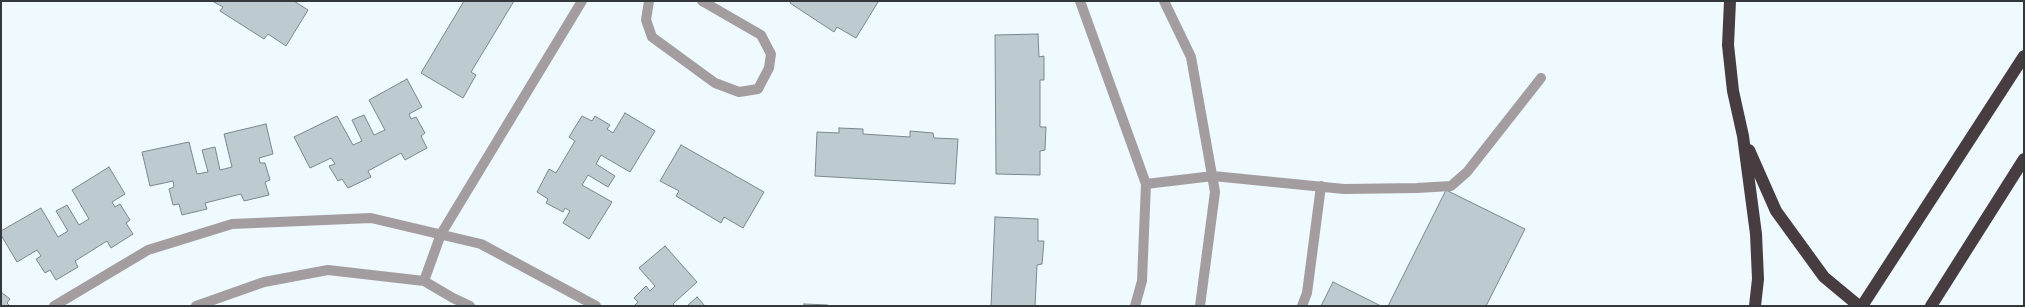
<!DOCTYPE html>
<html>
<head>
<meta charset="utf-8">
<style>
	body { margin:0 }
	#map { position:relative; width:2025px; height:307px; overflow:hidden; background:#eefaff; font-family:Montserrat,sans-serif }
	canvas { display:block }
	.frame { position:absolute; inset:0; border:2px solid #33393b; pointer-events:none }
</style>
</head>
<body>
<div id="map">
<canvas width="2025" height="307"></canvas>
<div class="frame"></div>
</div>
<script>
const context = document.querySelector('canvas').getContext('2d');
context.lineJoin = 'round';
function paint(path, color) {
  context.fillStyle = color;
  context.fill(path, 'evenodd');
}
function shape(rows) {
  const path = new Path2D();
  for (const r of rows) {
    path.moveTo(r[0], r[1]);
    for (let i = 2; i < r.length; i += 2) path.lineTo(r[i], r[i + 1]);
  }
  return path;
}
function stroke(path, color, width, dash) {
  context.strokeStyle = color;
  context.lineWidth = width;
  context.lineCap = dash ? 'butt' : 'round';
  context.setLineDash(dash || []);
  context.stroke(path);
}
const building = shape([
	[212,1,294,1,308,10,286,46,268,34,264,39,220,11,223,7,212,1],
	[464,1,514,1,471,72,476,75,463,98,421,73,464,1],
	[791,1,876,1,878,2,856,38,837,27,834,32,790,3,791,1],
	[1038,34,1039,57,1044,56,1044,80,1040,80,1040,127,1046,127,1045,150,1040,151,1040,175,996,174,995,35,1038,34],
	[407,79,422,107,409,114,411,119,416,117,425,133,421,136,427,148,405,160,401,153,368,171,371,177,348,188,342,179,338,181,329,166,335,164,331,158,310,168,294,137,337,116,353,145,362,141,352,120,364,115,374,135,385,130,369,100,407,79],
	[625,113,655,131,630,172,601,155,596,164,615,176,608,187,588,175,582,185,612,202,589,239,563,223,570,211,565,208,563,212,546,203,548,199,537,192,549,169,556,173,575,141,569,137,582,116,592,121,595,116,610,125,607,129,613,133,625,113],
	[266,124,273,154,259,158,260,163,265,163,270,180,265,182,269,195,244,201,241,194,205,203,207,209,182,215,179,204,173,205,169,189,174,187,173,181,150,186,142,152,189,142,197,174,208,172,202,150,215,147,220,170,232,167,224,134,266,124],
	[839,128,863,129,863,134,910,137,910,131,933,133,934,138,958,139,955,184,815,176,817,132,839,133,839,128],
	[681,145,764,192,743,228,724,217,721,223,676,196,679,191,660,181,681,145],
	[109,167,125,194,112,202,115,207,120,204,130,220,126,223,133,234,111,248,107,241,75,261,78,267,56,280,50,270,45,273,36,259,41,256,37,250,17,262,1,235,1,231,41,208,58,237,68,231,56,211,67,205,79,225,89,219,72,190,109,167],
	[1446,190,1525,229,1486,306,1388,306,1446,190],
	[995,217,1038,219,1038,241,1044,241,1042,264,1037,265,1035,306,991,306,995,217],
	[665,246,697,282,673,304,675,306,634,306,638,302,634,298,646,286,650,291,655,286,639,268,665,246],
	[1333,282,1381,306,1321,306,1333,282],
	[1,292,10,299,7,303,10,306,1,306,1,292],
	[697,297,705,306,687,306,697,297],
	[804,304,828,305,828,306,804,306,804,304]
]);
const minor = shape([
	[649,1,646,20,652,37,715,83,739,92,758,89,769,68,771,54,761,35,702,1],
	[1080,1,1146,184,1142,281,1135,306],
	[1164,1,1191,57,1215,192,1200,306],
	[1146,184,1213,176,1344,189,1417,188,1451,186,1467,172,1541,78],
	[424,281,441,234,582,1],
	[54,306,148,250,232,224,371,218,481,244,596,306],
	[196,306,264,282,328,270,424,281,453,298,470,306],
	[1302,306,1307,293,1321,186]
]);
const highway = shape([
	[1730,1,1728,45,1733,91,1743,136,1756,234,1758,279,1755,306],
	[1749,150,1776,211,1824,277,1859,306],
	[1862,306,2024,56],
	[1931,306,2024,159]
]);
paint(building, '#bdcbd1');
stroke(building, '#7a878d', 1);
stroke(minor, '#a49d9f', 10);
stroke(highway, '#473c40', 12);
</script>
</body>
</html>
